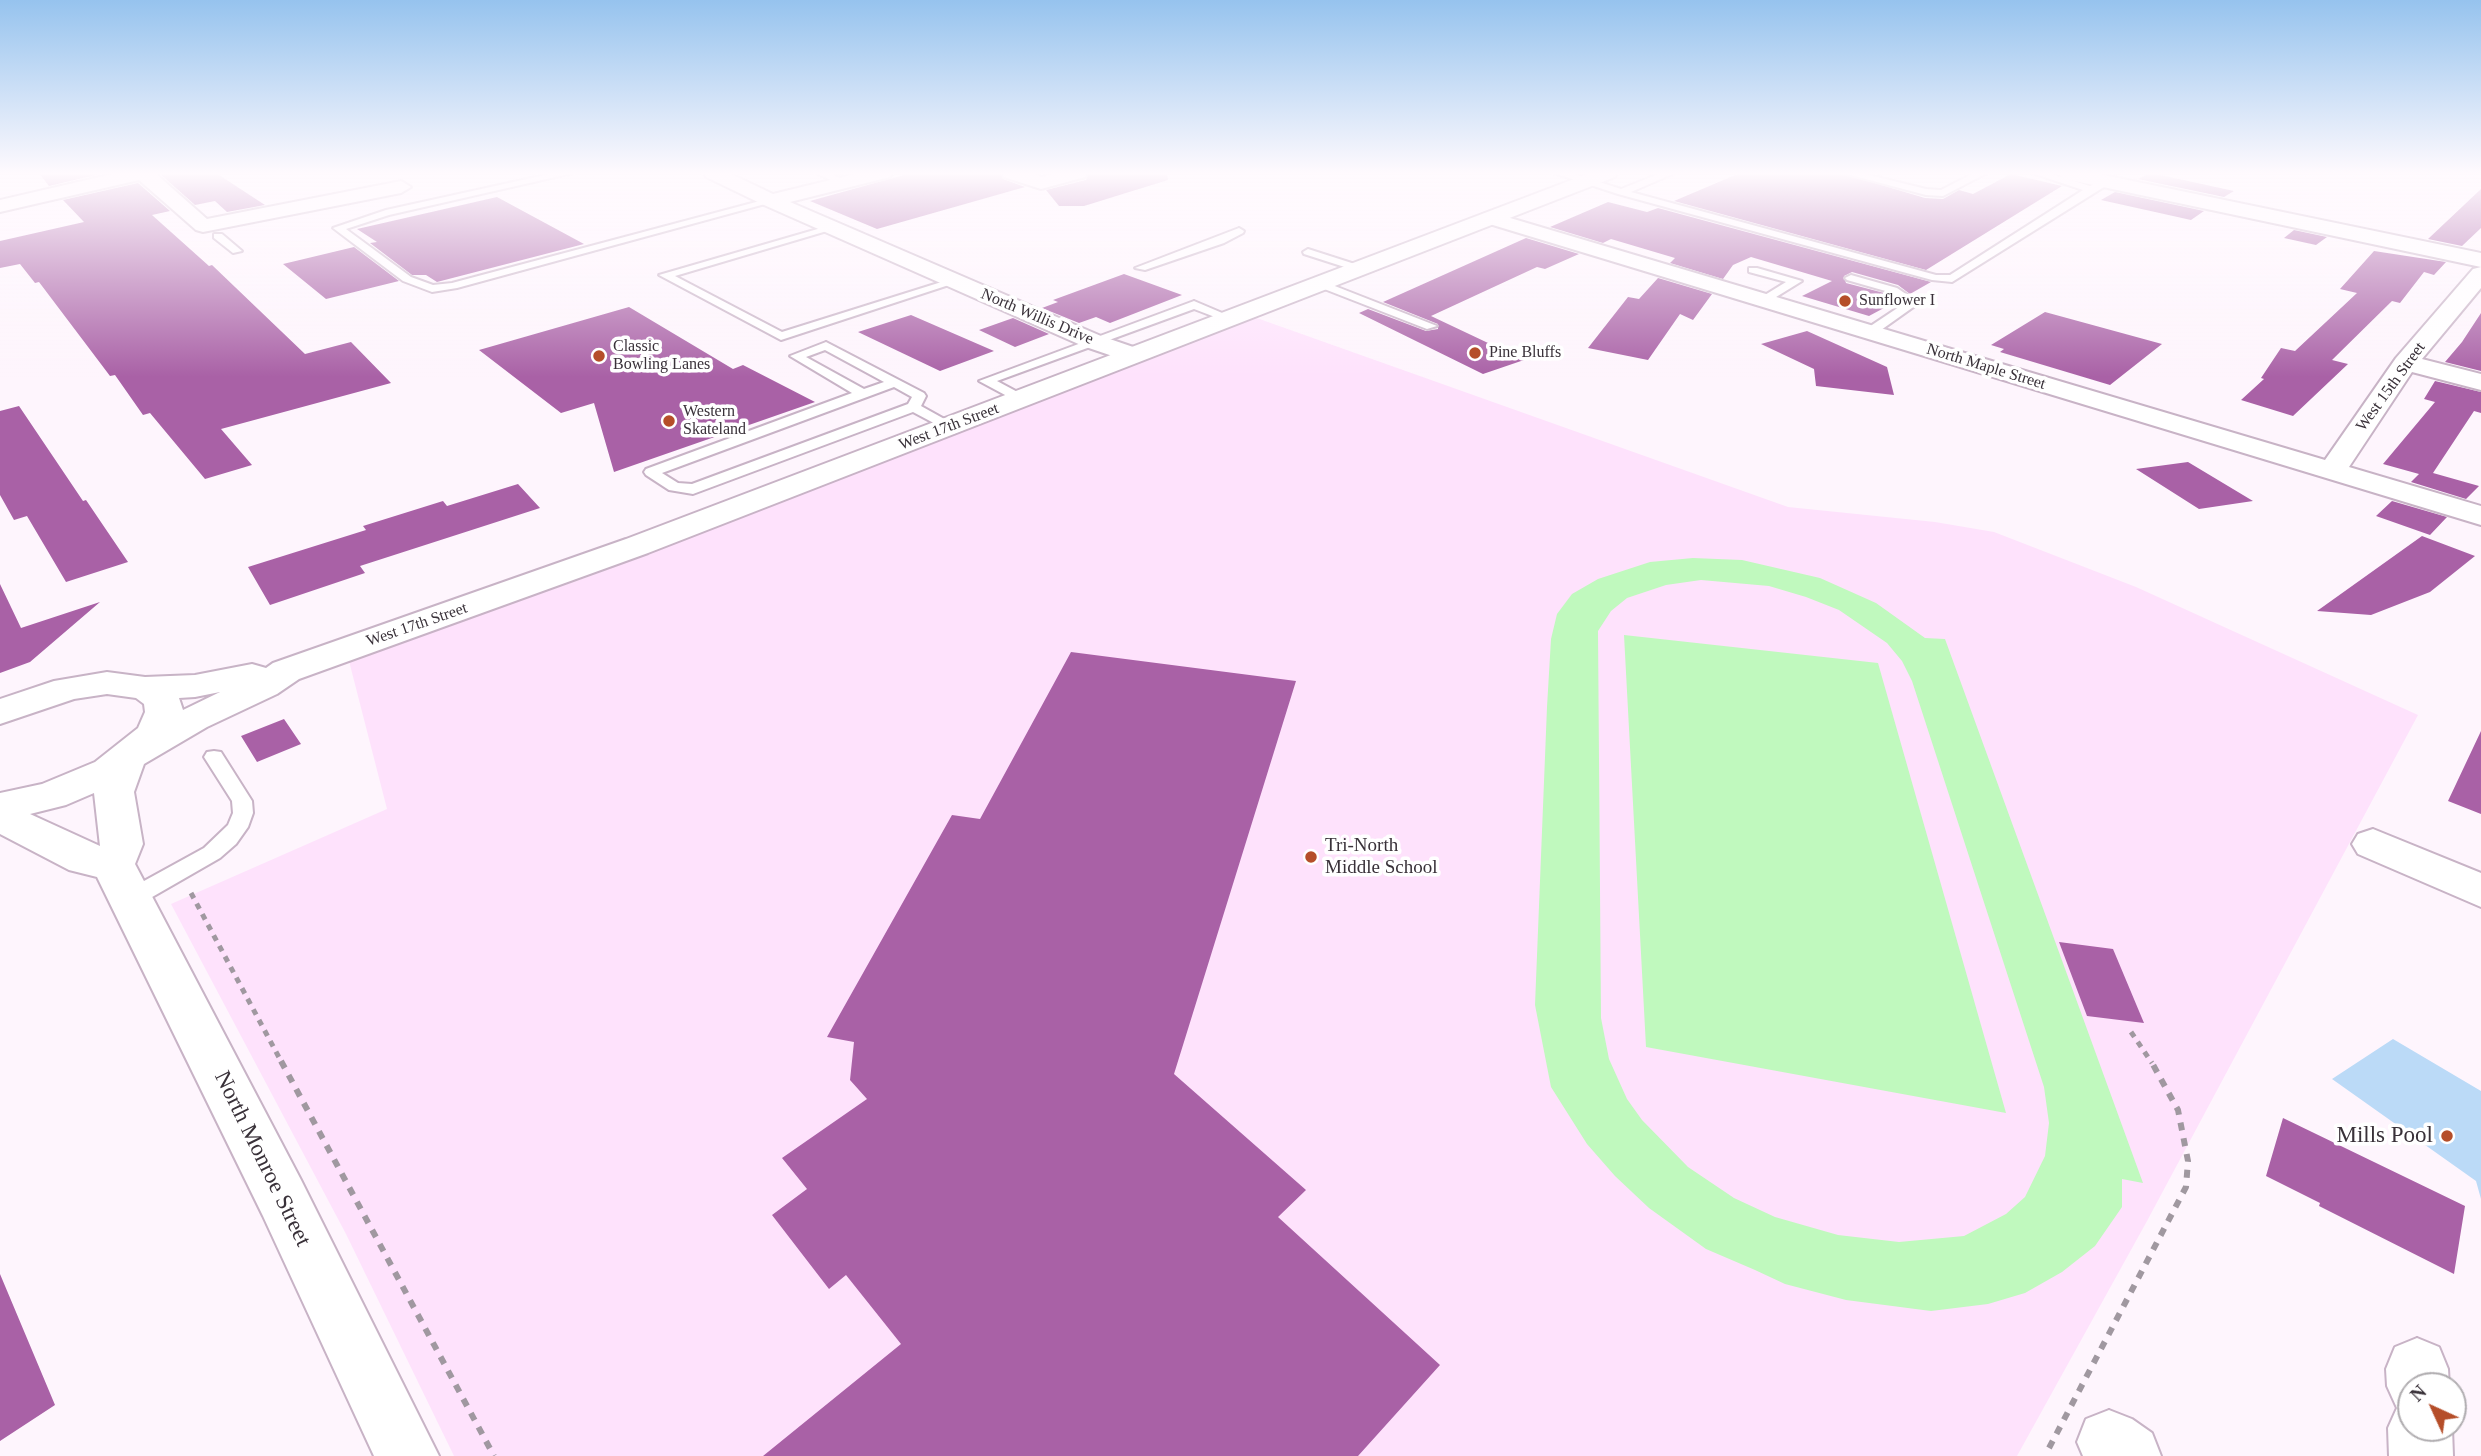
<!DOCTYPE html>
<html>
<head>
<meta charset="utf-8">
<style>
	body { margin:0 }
	#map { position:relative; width:2481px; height:1456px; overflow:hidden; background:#fef5fd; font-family:Georgia,serif }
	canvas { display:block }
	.north { position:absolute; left:2397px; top:1372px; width:70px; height:70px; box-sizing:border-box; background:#fff; border:2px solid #b0adb0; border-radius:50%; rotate:315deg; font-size:19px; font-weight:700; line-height:28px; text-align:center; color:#393139 }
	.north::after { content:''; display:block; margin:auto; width:24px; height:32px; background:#b54e29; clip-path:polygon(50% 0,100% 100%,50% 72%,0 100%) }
</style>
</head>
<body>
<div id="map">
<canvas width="2481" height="1456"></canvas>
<div class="north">N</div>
</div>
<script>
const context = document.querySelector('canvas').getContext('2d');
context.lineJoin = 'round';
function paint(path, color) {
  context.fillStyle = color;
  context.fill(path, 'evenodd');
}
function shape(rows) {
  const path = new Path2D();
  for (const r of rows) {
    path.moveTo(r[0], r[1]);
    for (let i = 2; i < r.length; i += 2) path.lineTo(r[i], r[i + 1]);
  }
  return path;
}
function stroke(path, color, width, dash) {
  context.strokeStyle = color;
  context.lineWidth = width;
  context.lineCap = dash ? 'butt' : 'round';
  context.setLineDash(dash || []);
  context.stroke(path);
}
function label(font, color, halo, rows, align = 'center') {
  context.font = font + ' Georgia,serif';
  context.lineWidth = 7;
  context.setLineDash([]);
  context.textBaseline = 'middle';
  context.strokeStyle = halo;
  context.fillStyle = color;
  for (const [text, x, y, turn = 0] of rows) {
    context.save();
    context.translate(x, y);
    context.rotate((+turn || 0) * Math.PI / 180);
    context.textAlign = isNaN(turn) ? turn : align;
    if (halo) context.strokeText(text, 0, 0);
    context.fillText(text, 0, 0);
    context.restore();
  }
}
const built = shape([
	[1254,317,1788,507,1935,522,1994,532,2136,587,2418,715,2147,1221,2017,1456,454,1456,346,1234,171,904,387,809,349,661,593,575]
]);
const green = shape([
	[1693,558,1742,560,1820,578,1876,603,1925,638,1945,639,2143,1183,2122,1179,2122,1207,2095,1246,2062,1272,2025,1293,1988,1304,1931,1311,1846,1300,1785,1284,1755,1270,1706,1249,1649,1208,1615,1176,1587,1144,1551,1087,1535,1005,1547,707,1551,639,1557,614,1572,594,1598,579,1650,562],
	[1701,580,1769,586,1806,597,1839,610,1887,643,1902,661,1912,681,2044,1087,2049,1123,2045,1156,2025,1197,2006,1214,1964,1236,1899,1242,1838,1235,1775,1217,1734,1198,1688,1167,1642,1120,1627,1099,1609,1059,1601,1018,1598,631,1611,611,1627,598,1666,585],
	[1624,635,1878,663,2006,1113,1646,1047]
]);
const water = shape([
	[2393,1039,2481,1091,2481,1199,2476,1181,2332,1079]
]);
const building = shape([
	[39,173,104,173,49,186],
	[159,173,216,173,265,205,227,212,215,201,195,205],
	[911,173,1000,173,1003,179,1025,187,877,229,810,201],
	[1089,173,1167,173,1168,180,1084,206,1059,206,1046,190,1086,180],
	[1740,173,1841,173,1925,198,1943,199,1959,190,1973,194,2011,174,2062,186,1926,270,1674,201],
	[2151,173,2234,191,2224,197,2138,179],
	[138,183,170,211,152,215,209,266,212,265,305,354,351,342,391,383,221,429,252,465,205,479,150,413,143,415,115,375,110,376,39,282,35,283,20,264,0,268,0,241,84,222,63,200],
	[2481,189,2481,228,2462,246,2428,239],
	[2115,192,2204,211,2191,220,2101,200],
	[497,197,584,244,437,282,426,275,412,275,370,243,377,242,357,229],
	[1608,202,1647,212,1658,208,1931,282,1910,294,1898,285,1852,272,1844,276,1846,283,1888,294,1897,301,1869,316,1802,296,1832,281,1751,257,1733,265,1723,279,1670,263,1675,258,1611,239,1603,243,1550,227],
	[2294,230,2327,237,2316,245,2284,238],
	[1526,238,1579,254,1545,269,1537,267,1431,316,1524,360,1483,374,1359,313,1368,309,1426,331,1438,329,1438,324,1383,302],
	[354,247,399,281,326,299,283,264],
	[2374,251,2446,262,2434,275,2424,272,2400,303,2392,301,2332,360,2348,364,2293,416,2241,400,2264,379,2261,378,2281,348,2295,351,2357,293,2340,289],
	[1124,274,1182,295,1110,323,1096,317,1079,323,1042,308,1058,302,1053,300],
	[1658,278,1712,294,1693,320,1680,314,1648,360,1588,348,1628,297,1639,299],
	[629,307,733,369,743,365,815,402,614,472,594,403,561,413,479,350],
	[2045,312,2162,344,2110,385,2000,352,2004,349,1991,345],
	[2481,313,2481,371,2445,362,2462,342],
	[911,315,994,351,940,371,858,332],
	[1013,318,1049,334,1015,347,979,330],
	[1807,331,1887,367,1894,395,1816,386,1814,369,1761,344],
	[2435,381,2481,392,2481,413,2474,411,2433,473,2479,486,2466,499,2411,482,2419,474,2383,464,2435,402,2424,399],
	[19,406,83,501,86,500,128,562,66,582,27,516,14,520,0,495,0,411],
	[2188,462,2253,501,2199,509,2136,469],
	[518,484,540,508,360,566,365,573,270,605,248,567,366,530,363,526,443,501,447,506],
	[2392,501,2447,517,2430,535,2376,516],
	[2422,536,2475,556,2430,592,2371,615,2317,611],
	[0,584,21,628,100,602,30,662,0,673],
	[1071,652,1296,681,1174,1074,1306,1190,1278,1217,1440,1365,1358,1456,763,1456,901,1344,846,1275,829,1289,772,1215,807,1189,782,1158,867,1099,850,1080,854,1042,827,1037,952,815,980,819],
	[284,719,301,744,257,762,241,736],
	[2481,731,2481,814,2448,801],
	[2059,942,2113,949,2144,1023,2087,1016],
	[2283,1118,2465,1206,2454,1274,2319,1206,2320,1203,2266,1176],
	[0,1274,55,1405,0,1441]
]);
const pathFar1 = shape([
	[191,893,282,1063],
	[2131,1032,2152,1063]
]);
const path = shape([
	[281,1061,494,1456],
	[2049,1448,2186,1187,2188,1161,2178,1110,2151,1061]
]);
const lane = shape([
	[554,173,573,173,389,215,346,229,411,277,433,285,452,283,771,198,776,201,457,288,432,292,403,281,333,228,386,210,554,173],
	[816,173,830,173,849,183,841,185,816,173],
	[1554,173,1571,173,1621,189,1661,173,1675,173,1631,192,1936,275,1950,275,2083,190,2032,173,2048,173,2090,186,2107,179,2112,182,1952,282,1932,280,1618,194,1554,173],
	[1843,173,1861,173,1926,189,1941,190,1974,173,1987,173,1943,196,1926,195,1843,173],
	[828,226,837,228,675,276,782,332,951,279,961,281,781,340,659,275,828,226],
	[1239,228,1244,231,1243,233,1224,243,1145,270,1135,268,1239,228],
	[214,234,222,234,242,251,233,253,214,238,214,234],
	[1308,249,1361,266,1363,268,1357,271,1304,254,1303,252,1308,249],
	[1749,268,1757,268,1802,281,1768,302,1760,302,1760,298,1786,282,1749,272,1749,268],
	[1851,275,1897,288,1919,303,1874,335,1866,335,1866,329,1905,303,1889,292,1847,280,1845,278,1851,275],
	[1314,281,1322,281,1437,326,1427,329,1314,285,1314,281],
	[1194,301,1234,318,1228,322,1194,309,997,381,1025,396,1027,399,1020,403,979,381,1194,301],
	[826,342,924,393,926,396,921,406,957,426,950,430,945,429,913,412,693,494,669,490,646,475,644,472,646,469,852,393,790,356,826,342],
	[825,350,884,382,864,389,806,357,825,350],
	[894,387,912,397,908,404,692,484,678,483,662,473,894,387],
	[214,751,221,752,252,801,253,813,248,827,236,844,220,858,140,904,132,906,124,904,121,898,124,892,204,848,228,825,233,813,232,801,204,757,207,752,214,751]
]);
const street = shape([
	[117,173,155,173,207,219,401,181,411,187,401,193,203,232,196,230,139,180,0,212,0,200,117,173],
	[704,173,729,173,773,194,859,173,892,173,890,177,790,202,1101,336,1142,350,1146,355,1142,360,1133,363,1083,346,764,205,706,177,704,173],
	[1002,173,1031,173,1042,177,1055,173,1087,173,1085,177,1041,189,1004,177,1002,173],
	[2056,173,2094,173,2481,253,2481,267,2065,179,2056,173],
	[1490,212,2325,460,2396,358,2473,269,2481,267,2481,288,2422,359,2481,374,2481,390,2412,372,2349,467,2481,506,2481,525,1483,222,1480,218,1483,214,1490,212],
	[2373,829,2481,873,2481,907,2358,854,2352,844,2358,834,2373,829],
	[2417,1338,2439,1347,2448,1369,2449,1386,2411,1386,2411,1428,2452,1428,2453,1456,2389,1456,2388,1428,2397,1408,2387,1386,2386,1369,2395,1347,2417,1338],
	[2109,1410,2132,1419,2152,1433,2161,1456,2083,1456,2077,1442,2086,1419,2109,1410]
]);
const secondary = shape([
	[1590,173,1617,173,1615,177,648,553,299,679,277,694,207,727,144,764,134,792,143,844,135,864,301,1180,439,1456,374,1456,263,1216,97,877,69,870,0,834,0,793,42,784,95,762,138,728,145,712,144,704,136,698,107,694,74,699,0,724,0,699,54,681,107,672,145,677,195,675,252,664,266,668,273,663,626,539,1590,173],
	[220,692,183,710,179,698,195,697,220,692],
	[94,793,100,846,30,814,66,805,94,793]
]);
const markers = [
	[1845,301,7,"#b54e29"],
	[1475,353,7,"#b54e29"],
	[599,356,7,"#b54e29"],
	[669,421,7,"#b54e29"],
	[1311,857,7,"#b54e29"],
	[2447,1136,7,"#b54e29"]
];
const farPoinames = [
	["Sunflower I",1859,301],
	["Classic",613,347],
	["Bowling Lanes",613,365],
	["Pine Bluffs",1489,353],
	["Western",683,412],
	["Skateland",683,430]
];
const farStreetnames = [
	["North Willis Drive",1037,317,23],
	["North Maple Street",1986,367,17],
	["West 15th Street",2391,387,-54],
	["West 17th Street",949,427,-21],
	["West 17th Street",417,625,-19]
];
const poiNames = [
	["Tri-North",1325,846],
	["Middle School",1325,868]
];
const nearPoinames = [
	["Mills Pool",2433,1136]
];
const nearStreetnames = [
	["North Monroe Street",262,1159,64]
];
paint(built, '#fee2fc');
paint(green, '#c0f9be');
paint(water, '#bbdaf7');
paint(building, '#a961a6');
stroke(lane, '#c8b3c6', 4);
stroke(street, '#c8b3c6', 4);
stroke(secondary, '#c8b3c6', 4);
stroke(pathFar1, '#a098a0', 5, [6, 6]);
stroke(path, '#a098a0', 6, [8, 8]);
paint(lane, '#fff');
paint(street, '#fff');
paint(secondary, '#fff');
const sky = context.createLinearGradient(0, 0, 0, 377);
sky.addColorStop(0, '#96c3ee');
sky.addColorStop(0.46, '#fffafe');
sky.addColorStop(1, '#fffafe00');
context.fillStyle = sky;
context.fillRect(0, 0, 2481, 377);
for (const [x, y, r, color] of markers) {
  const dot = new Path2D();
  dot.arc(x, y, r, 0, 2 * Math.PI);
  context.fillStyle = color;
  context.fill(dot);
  stroke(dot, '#fff', 2.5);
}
label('16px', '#393139', '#fff', farPoinames, 'left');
label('16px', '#393139', '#fff', farStreetnames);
label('19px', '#393139', '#fff', poiNames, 'left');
label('23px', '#393139', '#fff', nearPoinames, 'right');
label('23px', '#393139', '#fff', nearStreetnames);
</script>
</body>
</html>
